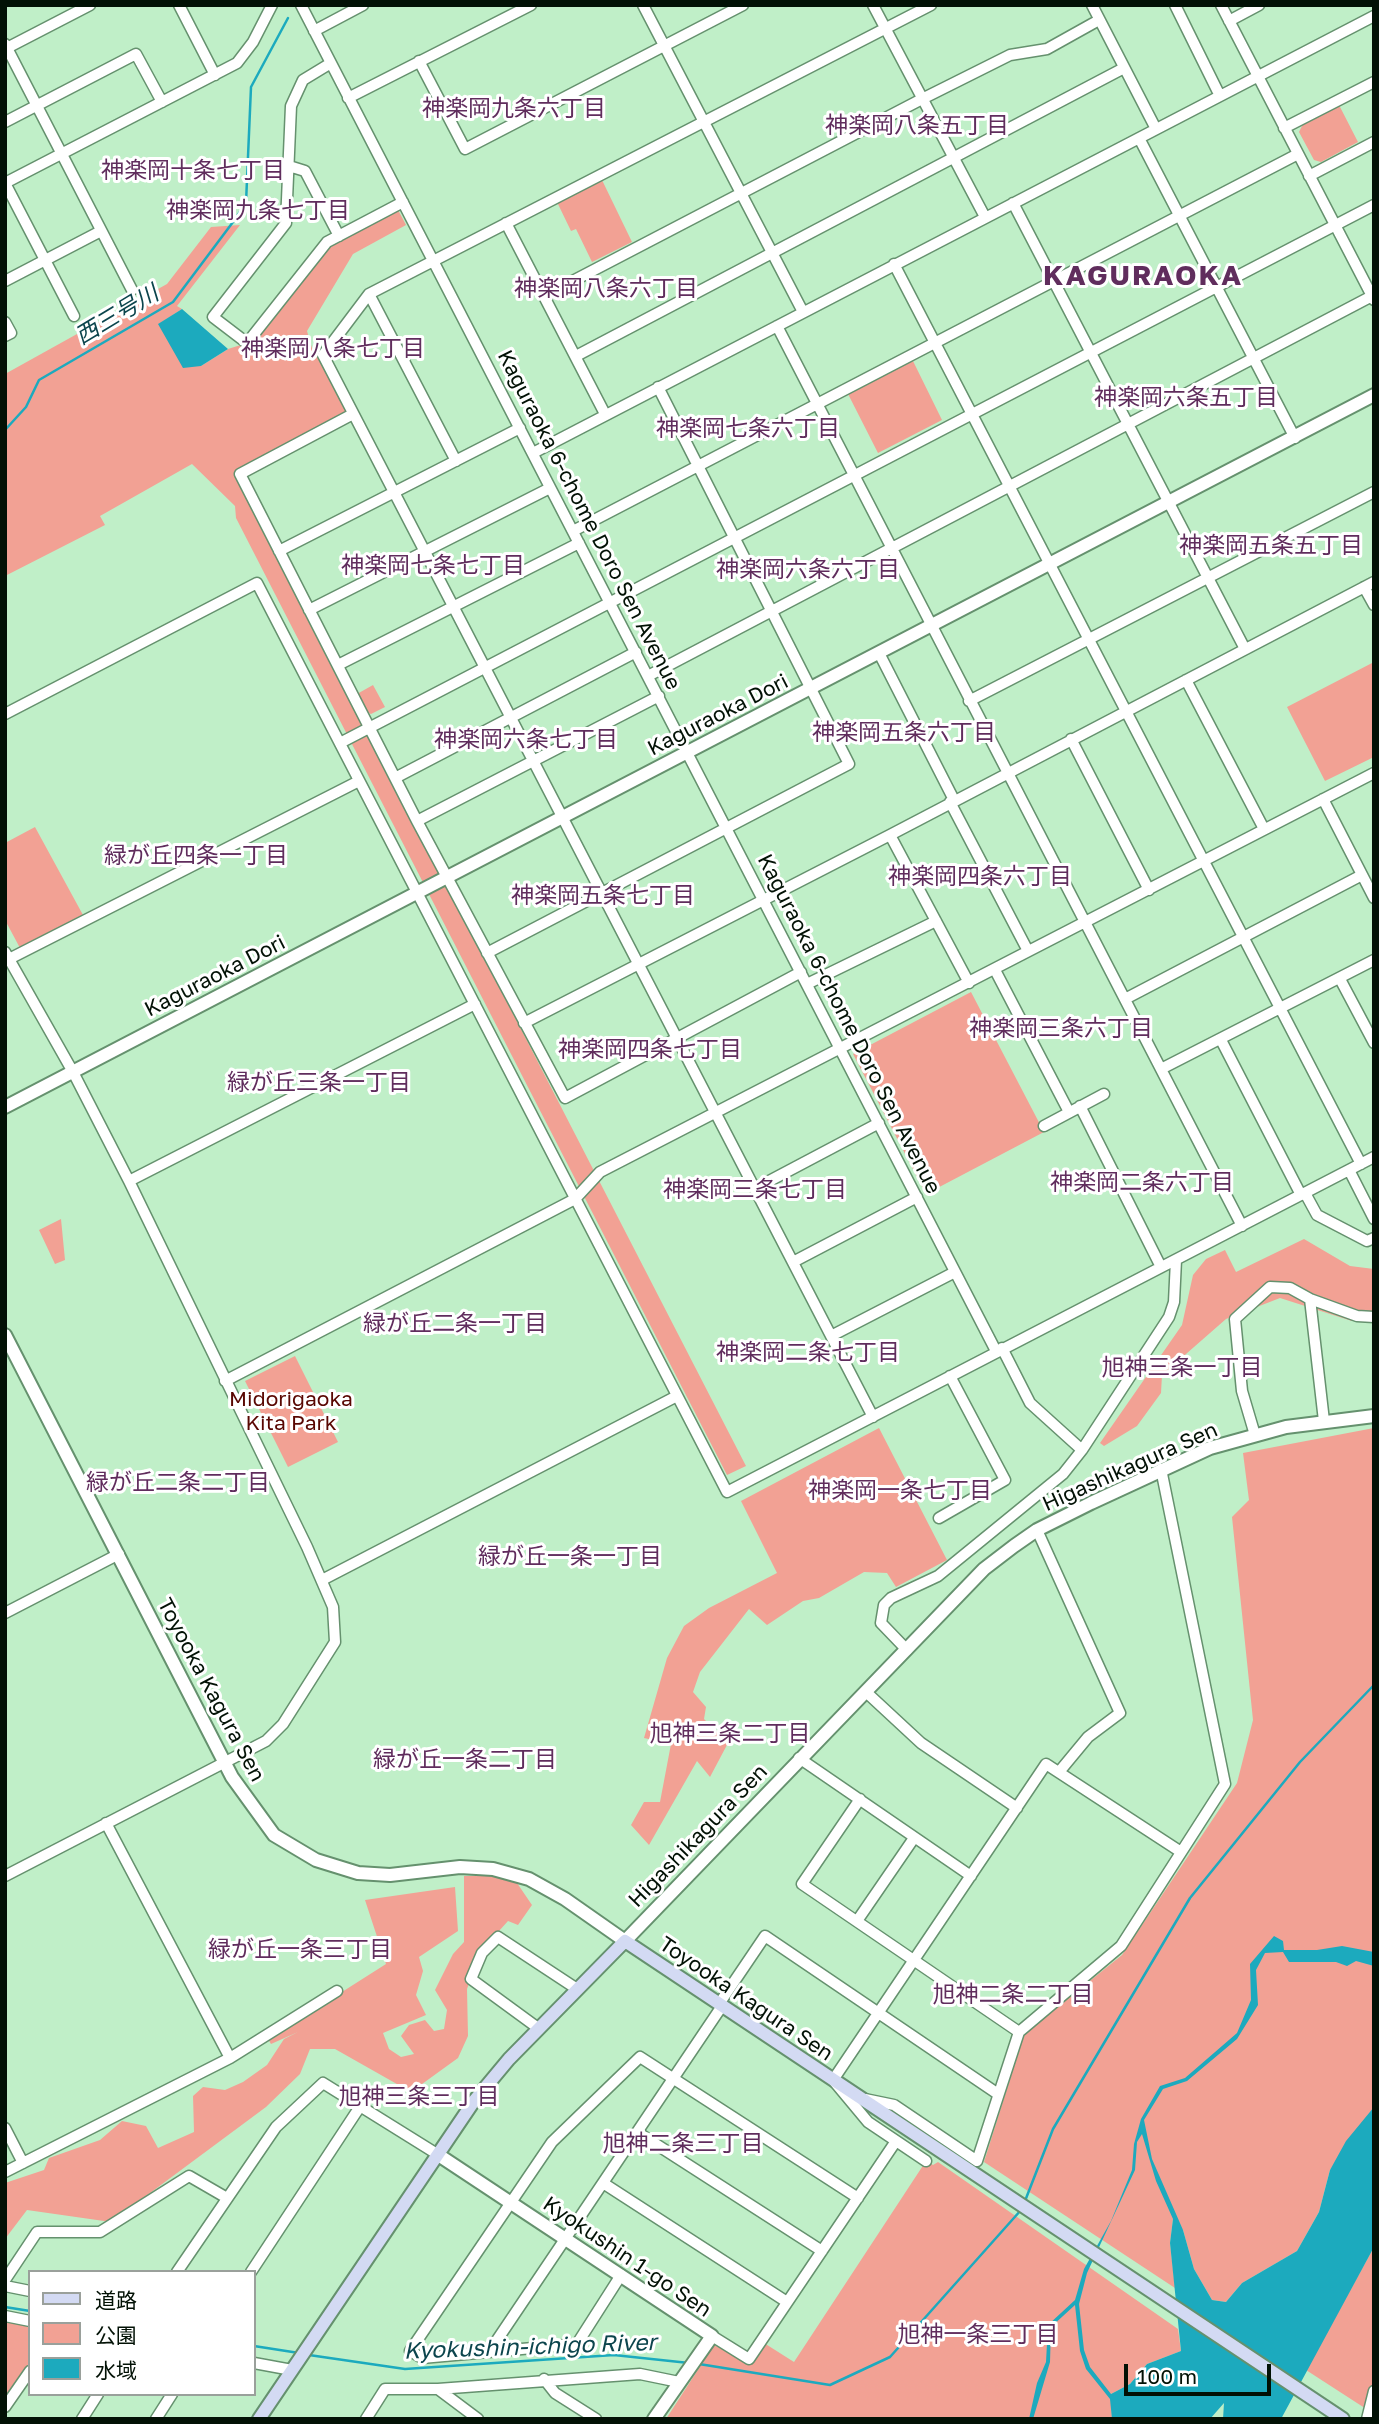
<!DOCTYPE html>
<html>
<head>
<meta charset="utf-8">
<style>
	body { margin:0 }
	#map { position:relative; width:1379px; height:2424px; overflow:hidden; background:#c0efc8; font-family:"Golos Text","Noto Sans JP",sans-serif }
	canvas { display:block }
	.frame { position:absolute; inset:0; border:7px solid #021105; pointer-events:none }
	.legend { position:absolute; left:28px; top:2270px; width:228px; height:126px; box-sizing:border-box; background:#fff; border:2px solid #9aa09b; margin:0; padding:9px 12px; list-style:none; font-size:21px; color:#021105 }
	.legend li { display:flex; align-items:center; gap:14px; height:35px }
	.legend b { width:35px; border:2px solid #9aa09b }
	.scale { position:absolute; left:1124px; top:2364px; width:147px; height:32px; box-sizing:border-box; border:4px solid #021105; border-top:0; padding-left:9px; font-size:21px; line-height:24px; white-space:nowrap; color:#021105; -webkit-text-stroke:5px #fff; paint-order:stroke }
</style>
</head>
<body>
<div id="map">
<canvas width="1379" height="2424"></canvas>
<div class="frame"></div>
<ul class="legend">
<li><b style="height:9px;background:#d3daf3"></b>道路</li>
<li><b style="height:19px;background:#f2a194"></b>公園</li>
<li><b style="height:19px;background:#1caabe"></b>水域</li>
</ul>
<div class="scale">100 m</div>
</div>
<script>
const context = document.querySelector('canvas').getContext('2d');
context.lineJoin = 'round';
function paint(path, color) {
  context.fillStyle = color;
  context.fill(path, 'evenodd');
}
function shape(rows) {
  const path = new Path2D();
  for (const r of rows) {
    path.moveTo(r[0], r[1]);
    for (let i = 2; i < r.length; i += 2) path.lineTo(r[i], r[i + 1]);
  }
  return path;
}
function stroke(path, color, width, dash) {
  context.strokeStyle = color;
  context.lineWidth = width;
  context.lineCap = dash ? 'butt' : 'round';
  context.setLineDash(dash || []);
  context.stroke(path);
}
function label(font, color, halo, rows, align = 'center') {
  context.font = font + ' "Golos Text","Noto Sans JP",sans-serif';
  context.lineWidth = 6;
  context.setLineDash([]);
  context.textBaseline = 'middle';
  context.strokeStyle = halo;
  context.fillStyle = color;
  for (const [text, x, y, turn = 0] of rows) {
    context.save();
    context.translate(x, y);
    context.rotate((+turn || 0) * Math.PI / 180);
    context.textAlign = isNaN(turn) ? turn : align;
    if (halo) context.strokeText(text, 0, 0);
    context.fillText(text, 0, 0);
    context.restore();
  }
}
const green = shape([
	[1339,105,1358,142,1321,162,1314,160,1299,132,1303,124],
	[602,180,632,242,592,262,576,229,571,231,557,202],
	[396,206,406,225,353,254,307,331,314,355,323,355,353,414,240,474,250,503,746,1466,727,1475,236,518,235,506,192,464,100,516,105,525,5,576,5,374,167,284,211,227,240,225,177,306,182,309,159,324,201,366,228,349,247,343,327,242],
	[913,361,942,420,878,453,848,394],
	[1374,662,1374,757,1325,781,1287,707],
	[373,685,385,707,371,714,365,711,357,694],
	[35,827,83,915,20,948,5,920,5,843],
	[971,992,1044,1132,926,1194,853,1054],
	[61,1219,65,1260,55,1264,39,1230],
	[1304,1239,1350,1266,1374,1269,1374,1320,1352,1321,1280,1298,1226,1319,1162,1375,1161,1393,1137,1426,1104,1446,1100,1443,1182,1325,1193,1275,1206,1259,1225,1250,1236,1272],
	[295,1356,338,1442,288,1467,245,1381],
	[879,1428,947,1560,896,1587,887,1573,864,1572,819,1598,803,1601,767,1625,749,1609,700,1672,693,1692,706,1707,704,1719,728,1743,710,1777,697,1761,649,1845,631,1825,644,1802,660,1802,671,1744,644,1738,667,1658,684,1626,709,1608,777,1573,741,1501],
	[1374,1428,1374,2107,1330,2170,1319,2212,1297,2251,1242,2283,1226,2302,1212,2300,1194,2269,1183,2230,1173,2219,1170,2243,1175,2288,984,2162,1024,2034,1122,1955,1237,1783,1253,1720,1232,1517,1249,1500,1243,1453],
	[464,1876,495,1876,517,1883,532,1905,518,1925,508,1921,480,1952,467,1989,468,2036,458,2058,411,2092,335,2049,310,2049,300,2074,266,2107,111,2222,27,2210,5,2239,5,2183,44,2170,49,2158,100,2140,122,2121,146,2126,158,2148,194,2132,193,2096,203,2087,225,2090,243,2082,267,2065,284,2039,298,2032,271,2044,268,2039,386,1964,365,1900,455,1887,458,1931,419,1957,423,1971,416,1995,426,2015,383,2033,389,2049,401,2057,414,2054,401,2036,409,2025,425,2020,434,2031,444,2029,447,2010,435,1990,453,1954,464,1942],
	[926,2161,933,2165,938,2162,1178,2329,1181,2351,1147,2364,1130,2384,1111,2394,1112,2419,666,2419,714,2345,750,2364,764,2343,794,2362],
	[1374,2247,1374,2414,1306,2370],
	[5,2316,30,2321,30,2371,5,2407]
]);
const water = shape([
	[182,309,228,349,201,366,183,368,158,324],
	[1274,1936,1283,1941,1284,1950,1317,1950,1342,1946,1374,1952,1374,1966,1356,1961,1347,1966,1336,1962,1289,1962,1283,1952,1265,1953,1256,1970,1258,2005,1237,2039,1187,2081,1163,2089,1144,2120,1152,2159,1183,2230,1194,2269,1212,2300,1226,2302,1242,2283,1297,2251,1319,2212,1330,2170,1346,2141,1374,2107,1374,2247,1281,2419,1223,2419,1224,2403,1210,2419,1112,2419,1110,2399,1086,2369,1080,2351,1075,2305,1051,2327,1050,2362,1033,2419,1029,2419,1037,2383,1046,2362,1048,2325,1075,2300,1084,2269,1111,2221,1132,2170,1134,2144,1141,2119,1160,2086,1185,2078,1237,2033,1251,2000,1250,1964],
	[1142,2134,1156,2181,1173,2219,1170,2243,1181,2351,1147,2364,1130,2384,1111,2394,1090,2367,1084,2350,1079,2304,1087,2273,1135,2170,1137,2142]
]);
const stream = shape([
	[5,430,26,407,39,380,173,302,233,222,246,203,251,87,288,18],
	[1025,2201,1053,2129,1190,1898,1300,1762,1374,1685],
	[5,2307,30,2311],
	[254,2346,299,2353],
	[309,2355,405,2369,614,2355,689,2363],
	[699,2364,830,2385,890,2357,1021,2210]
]);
const minor = shape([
	[179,5,215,75],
	[301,5,996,1351],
	[643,5,803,312],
	[873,5,985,217],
	[1092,5,1156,129],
	[1175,5,1220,96],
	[1221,5,1374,300],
	[1229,21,1259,5],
	[314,31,363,5],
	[5,44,132,290],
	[5,49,90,5],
	[419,61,465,149,743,5],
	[331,63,303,80,291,106,286,223,213,317,247,343,327,242,403,202],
	[348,98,531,5],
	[5,122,136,54,162,102],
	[1284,128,1374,82],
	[1139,138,1295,438],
	[289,166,305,171,339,236],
	[1309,176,1374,142],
	[1013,203,1245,649],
	[506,223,605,414],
	[894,264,1361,1164],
	[5,281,101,231],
	[369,294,931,5],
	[544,296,922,99,1010,55,1047,49,1099,20],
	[74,316,5,183,237,63,253,42,272,5],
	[5,322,11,333,5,336],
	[777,326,1242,1226],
	[576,356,1124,68],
	[353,414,240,474,417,821,565,1098,801,972],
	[533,453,1374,16],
	[456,461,369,294,323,355,873,1417],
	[573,531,1298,154],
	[279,551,520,428],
	[1364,587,1374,605],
	[309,610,550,488],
	[879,653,954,800],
	[338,665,579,543],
	[648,676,1372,296],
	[1186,680,1264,829],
	[969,701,1374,492],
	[5,714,257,583,727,1492,1374,1157],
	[1071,739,1149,890],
	[340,743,1374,205],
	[395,778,636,652],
	[1323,799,1374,898],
	[950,802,1028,951],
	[417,821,659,696],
	[890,835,969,983],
	[5,952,73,1072,129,1181,307,1547,333,1607,335,1642,283,1724,266,1741,5,1876],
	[487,953,849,764,658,387],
	[9,959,359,781],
	[995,970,1069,1112],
	[1340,979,1374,1043],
	[807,984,936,921],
	[1125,999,1362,875],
	[524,1023,890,835,1374,582],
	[1221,1040,1301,1195],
	[1161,1069,1374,960],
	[1080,1106,1161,1267],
	[1044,1126,1104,1094],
	[1349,1170,1374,1219],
	[129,1181,475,1004],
	[756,1188,879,1123],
	[1305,1193,1317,1215,1367,1241,1374,1238],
	[793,1262,917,1197],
	[1310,1299,1357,1316,1374,1317],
	[831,1336,955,1272],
	[1002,1348,1030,1403,1082,1450],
	[225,1381,575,1199,600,1172,1374,773],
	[1255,1435,1242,1391,1235,1319,1270,1287,1290,1288,1310,1299,1324,1421],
	[939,1518,1005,1480,950,1376],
	[1037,1530,1120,1713,1088,1737,1059,1772],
	[322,1580,677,1396],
	[5,1613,119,1554],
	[907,1650,881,1623,884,1605,891,1598,938,1576,1063,1474,1082,1450,1169,1317,1174,1302,1176,1260],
	[866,1692,921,1743,1017,1808],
	[799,1758,971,1876],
	[860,1799,802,1884,1019,2032],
	[106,1823,230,2058],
	[857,1921,914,1838],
	[719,2004,765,1936,998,2094],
	[538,2028,471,1979,482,1953,498,1937,577,1989],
	[865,2099,894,2105,977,2161,1019,2032,1121,1946,1225,1784,1161,1469],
	[5,2128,23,2163],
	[637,2132,822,2251],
	[926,2161,868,2122,833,2080,1046,1764,1181,1852],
	[5,2172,230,2058,337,1991],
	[603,2183,787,2302],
	[177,2272,276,2127,323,2083,437,2154],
	[251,2272,361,2105],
	[621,2275,577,2344,422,2358,410,2351,552,2142,640,2057,858,2198],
	[5,2280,37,2232,100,2232,189,2176,227,2198],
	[5,2286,30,2291],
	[5,2316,30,2321],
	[712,2336,749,2359,896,2141],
	[489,2352,722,2006],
	[254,2363,292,2370],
	[544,2379,555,2393,596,2419],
	[438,2389,478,2419],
	[5,2407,30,2371],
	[82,2419,98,2394],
	[156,2419,172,2394],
	[366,2419,385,2389,438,2389,640,2374,679,2382],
	[1367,2419,1374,2391]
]);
const tertiary = shape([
	[5,1107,1374,395],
	[5,1335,232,1777,274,1835,316,1860,358,1873,390,1875,460,1867,493,1869,529,1879,565,1899,625,1941,984,1569,1014,1546,1037,1530,1091,1503,1210,1448,1286,1427,1374,1416],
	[437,2154,712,2336,654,2419]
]);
const secondary = shape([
	[259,2419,474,2101,509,2059,625,1941,1343,2419]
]);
const streetNames = [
	["Kaguraoka 6-chome Doro Sen Avenue",589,520,63],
	["Kaguraoka Dori",718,715,-27],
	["Kaguraoka Dori",215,976,-27],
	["Kaguraoka 6-chome Doro Sen Avenue",849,1024,63],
	["Higashikagura Sen",1130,1467,-24],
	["Toyooka Kagura Sen",211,1690,62],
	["Higashikagura Sen",698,1836,-46],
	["Toyooka Kagura Sen",746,1999,34],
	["Kyokushin 1-go Sen",627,2257,34]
];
const parkNames = [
	["Midorigaoka",291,1399],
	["Kita Park",291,1423]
];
const neighbourhoodNames = [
	["神楽岡九条六丁目",514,109],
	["神楽岡八条五丁目",917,126],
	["神楽岡十条七丁目",193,171],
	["神楽岡九条七丁目",258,211],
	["神楽岡八条六丁目",606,289],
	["神楽岡八条七丁目",333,349],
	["神楽岡六条五丁目",1186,398],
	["神楽岡七条六丁目",748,429],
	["神楽岡五条五丁目",1271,546],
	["神楽岡七条七丁目",433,566],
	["神楽岡六条六丁目",808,570],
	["神楽岡五条六丁目",904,733],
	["神楽岡六条七丁目",526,740],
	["緑が丘四条一丁目",196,856],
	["神楽岡四条六丁目",980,877],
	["神楽岡五条七丁目",603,896],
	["神楽岡三条六丁目",1061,1029],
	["神楽岡四条七丁目",650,1050],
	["緑が丘三条一丁目",319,1083],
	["神楽岡二条六丁目",1142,1183],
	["神楽岡三条七丁目",755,1190],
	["緑が丘二条一丁目",455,1324],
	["神楽岡二条七丁目",808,1353],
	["旭神三条一丁目",1182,1368],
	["緑が丘二条二丁目",178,1483],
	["神楽岡一条七丁目",900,1491],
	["緑が丘一条一丁目",570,1557],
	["旭神三条二丁目",730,1734],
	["緑が丘一条二丁目",465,1760],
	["緑が丘一条三丁目",300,1950],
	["旭神二条二丁目",1013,1995],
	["旭神三条三丁目",419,2097],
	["旭神二条三丁目",683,2144],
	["旭神一条三丁目",978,2335]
];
const waterNames = [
	["西三号川",117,315,-31],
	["Kyokushin-ichigo River",530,2347,-2]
];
const districtNames = [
	["KAGURAOKA",1143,276]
];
paint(green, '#f2a194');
paint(water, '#1caabe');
stroke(stream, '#1caabe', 2.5);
stroke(minor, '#65916e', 13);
stroke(tertiary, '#65916e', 16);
stroke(secondary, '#65916e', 16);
stroke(minor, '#fff', 10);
stroke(tertiary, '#fff', 12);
stroke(secondary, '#d3daf3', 12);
label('21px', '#021105', '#fff', streetNames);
label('21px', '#590702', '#fff', parkNames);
label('23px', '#602d5d', '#fff', neighbourhoodNames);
label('italic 23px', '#0c454d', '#fff', waterNames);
context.letterSpacing = '2px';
label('bold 28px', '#602d5d', '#fff', districtNames);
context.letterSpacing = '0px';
</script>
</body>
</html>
